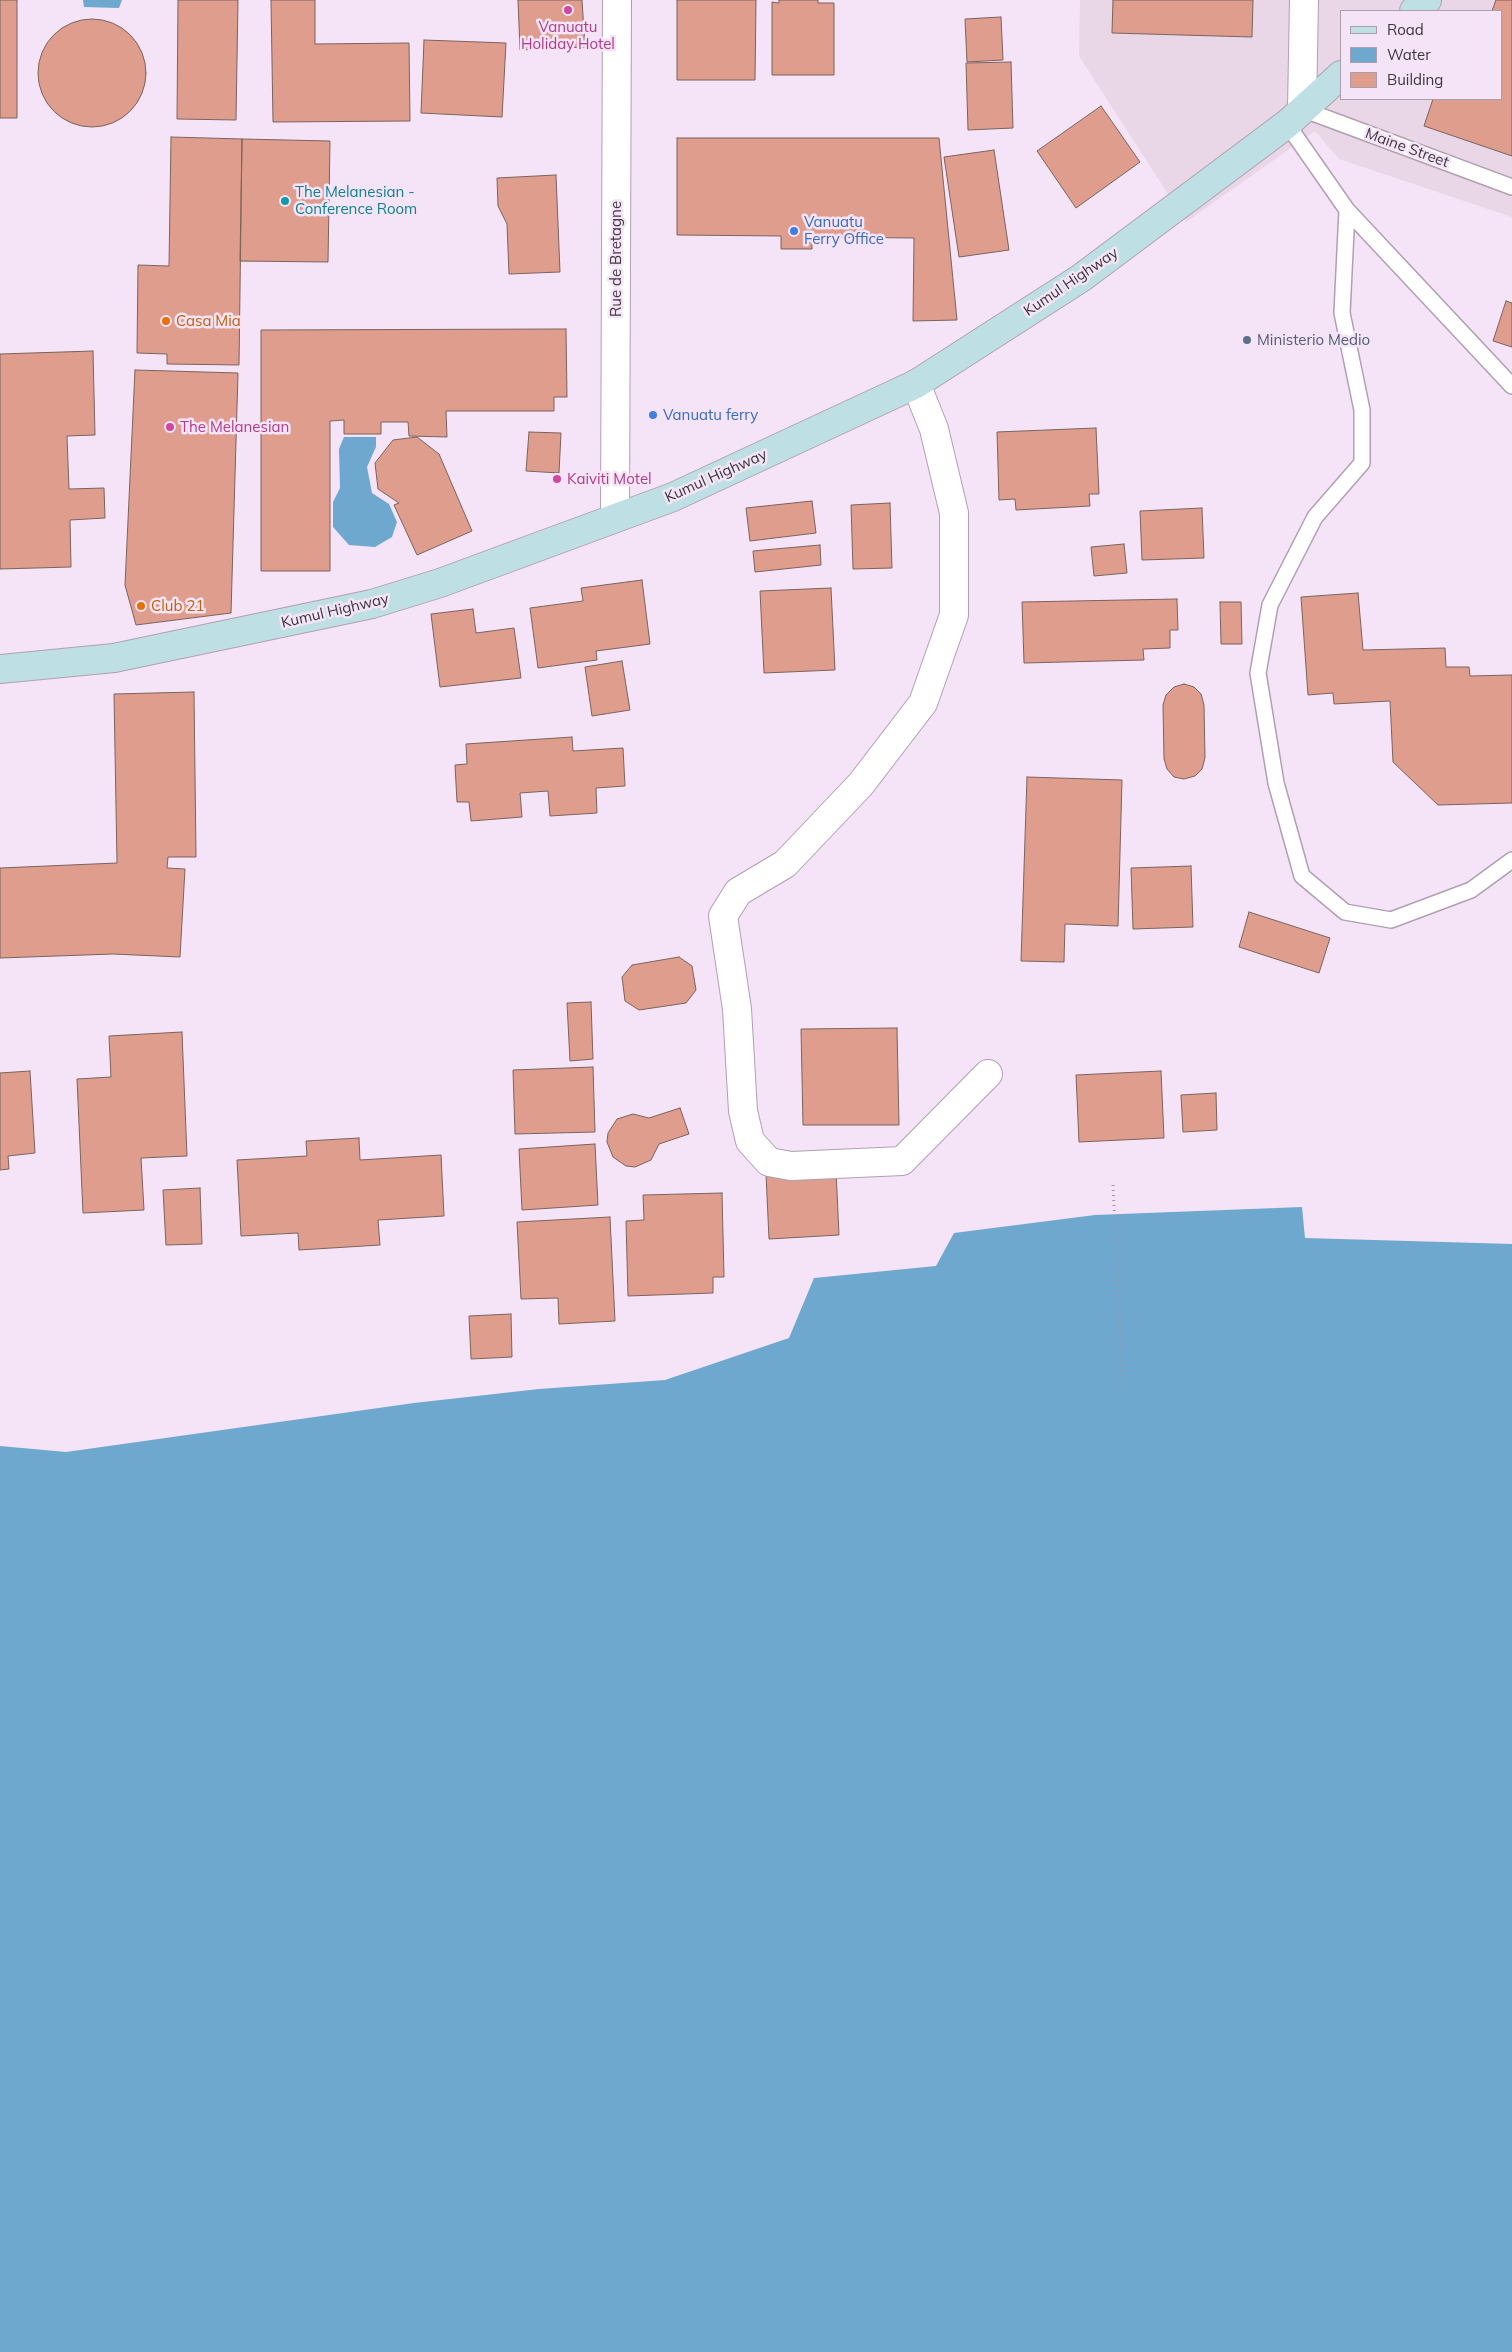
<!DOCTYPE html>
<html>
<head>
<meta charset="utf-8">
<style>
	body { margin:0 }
	#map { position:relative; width:1512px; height:2352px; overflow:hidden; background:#f5e4f7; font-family:Mulish,sans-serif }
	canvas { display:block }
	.legend { position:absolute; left:1340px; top:10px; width:162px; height:90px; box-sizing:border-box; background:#f5e4f7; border:1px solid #ab9ead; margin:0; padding:6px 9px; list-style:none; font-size:15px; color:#3c363d }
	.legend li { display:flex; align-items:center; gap:10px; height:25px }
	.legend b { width:25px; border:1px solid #ab9ead }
</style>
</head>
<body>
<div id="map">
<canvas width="1512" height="2352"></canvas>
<ul class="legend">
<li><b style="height:6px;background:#bee0e4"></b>Road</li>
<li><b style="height:14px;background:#6ea8ce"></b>Water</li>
<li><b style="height:14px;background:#df9d8e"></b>Building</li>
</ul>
</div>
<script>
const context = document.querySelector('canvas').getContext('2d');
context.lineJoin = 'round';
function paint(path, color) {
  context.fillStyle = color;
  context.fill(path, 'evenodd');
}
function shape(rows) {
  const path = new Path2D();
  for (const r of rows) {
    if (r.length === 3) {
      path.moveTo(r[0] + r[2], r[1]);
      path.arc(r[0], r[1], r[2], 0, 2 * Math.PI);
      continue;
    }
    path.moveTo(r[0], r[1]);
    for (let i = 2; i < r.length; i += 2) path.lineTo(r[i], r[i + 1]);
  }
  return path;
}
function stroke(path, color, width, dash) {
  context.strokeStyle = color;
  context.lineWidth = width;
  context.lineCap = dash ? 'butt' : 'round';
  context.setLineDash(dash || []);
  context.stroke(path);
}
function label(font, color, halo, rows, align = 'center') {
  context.font = font + ' Mulish,sans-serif';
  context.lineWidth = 5;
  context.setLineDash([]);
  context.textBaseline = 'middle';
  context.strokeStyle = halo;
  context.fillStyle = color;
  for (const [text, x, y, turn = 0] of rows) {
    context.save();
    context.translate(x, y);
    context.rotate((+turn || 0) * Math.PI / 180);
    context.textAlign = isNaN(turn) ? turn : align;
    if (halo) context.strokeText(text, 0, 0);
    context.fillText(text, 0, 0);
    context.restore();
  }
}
const commercial = shape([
	[1080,0,1512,0,1512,217,1339,159,1315,131,1186,222,1079,56],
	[1341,11,1501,11,1501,99,1341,99]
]);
const water = shape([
	[83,0,122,0,119,8,84,7],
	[344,437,376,437,376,447,367,467,372,493,389,504,397,522,392,537,375,547,349,545,333,527,333,502,340,488,339,449],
	[1302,1207,1305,1238,1512,1244,1512,2352,0,2352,0,1446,66,1452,414,1403,539,1389,665,1380,789,1338,814,1278,936,1266,954,1233,1095,1215]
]);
const building = shape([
	[0,0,17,0,17,118,0,118,0,0],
	[178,0,238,0,236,120,177,119,178,0],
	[271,0,315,0,315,44,409,43,410,121,273,122,271,0],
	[518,0,582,0,585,47,520,50,518,0],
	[677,0,756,0,755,80,677,80,677,0],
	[779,0,818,0,818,3,834,3,834,75,772,75,772,2,779,3,779,0],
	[1113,0,1253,0,1252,37,1112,33,1113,0],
	[1496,0,1512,0,1512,156,1424,126,1433,99,1501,99,1501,11,1492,11,1496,0],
	[1001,17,1003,60,967,62,965,19,1001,17],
	[92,73,54],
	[424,40,506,43,502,117,421,113,424,40],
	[1011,62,1013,128,968,130,966,63,1011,62],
	[1101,106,1140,162,1076,208,1037,151,1101,106],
	[171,137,242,139,239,365,167,364,167,354,137,353,138,265,169,266,171,137],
	[677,138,939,138,957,320,913,321,914,238,812,237,812,249,781,249,781,236,677,235,677,138],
	[242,139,330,141,328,262,240,261,242,139],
	[994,150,1009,250,959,257,944,157,994,150],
	[556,175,560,272,509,274,507,224,498,206,497,178,556,175],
	[1506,301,1512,303,1512,347,1493,341,1506,301],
	[566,329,567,397,554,397,554,411,446,411,447,437,409,436,408,422,381,422,381,434,344,434,344,420,330,421,330,571,261,571,261,330,566,329],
	[93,351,95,435,67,436,69,489,104,488,105,518,70,520,71,567,0,569,0,354,93,351],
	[135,370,238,373,231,613,136,625,125,585,135,370],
	[1096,428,1099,494,1089,494,1090,506,1016,510,1015,499,999,500,997,432,1096,428],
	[529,432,561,433,559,473,526,471,529,432],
	[417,437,439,454,472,531,417,555,394,505,399,503,378,489,375,463,393,440,417,437],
	[812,501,816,533,750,541,746,508,812,501],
	[890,503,892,568,853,569,851,505,890,503],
	[1202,508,1204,558,1142,560,1140,511,1202,508],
	[1124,544,1127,573,1094,576,1091,547,1124,544],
	[820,545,821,565,755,572,753,551,820,545],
	[642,580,650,644,596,651,597,660,538,668,530,608,583,601,581,588,642,580],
	[831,588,835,670,764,673,760,591,831,588],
	[1358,593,1363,650,1445,648,1446,667,1469,667,1470,676,1512,675,1512,803,1438,805,1393,762,1390,701,1334,704,1333,693,1308,695,1301,597,1358,593],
	[1177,599,1178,630,1170,630,1170,648,1143,649,1144,660,1024,663,1022,602,1177,599],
	[1220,602,1241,602,1242,644,1221,644,1220,602],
	[473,609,476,633,514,628,521,678,440,687,431,614,473,609],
	[622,661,630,710,592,716,585,667,622,661],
	[1184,684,1194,687,1201,694,1204,705,1205,758,1202,769,1195,776,1184,779,1174,777,1167,769,1164,759,1163,705,1166,695,1174,687,1184,684],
	[194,692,196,857,168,857,167,868,185,869,180,957,113,954,0,958,0,868,117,863,114,694,194,692],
	[572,737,573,751,623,748,625,786,596,788,597,813,550,816,548,791,520,793,522,817,471,821,469,802,457,802,455,765,467,764,466,744,572,737],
	[1027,777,1122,780,1118,926,1065,924,1064,962,1021,961,1027,777],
	[1191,866,1193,927,1133,929,1131,868,1191,866],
	[1249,912,1330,938,1319,973,1239,947,1249,912],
	[679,957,692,966,696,990,686,1003,639,1010,625,1001,622,977,632,965,679,957],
	[591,1002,593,1059,570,1061,567,1003,591,1002],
	[897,1028,899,1125,803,1125,801,1029,897,1028],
	[182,1032,187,1156,141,1158,144,1210,83,1213,77,1079,111,1077,109,1036,182,1032],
	[593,1067,595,1132,515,1134,513,1070,593,1067],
	[30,1071,35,1153,8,1156,9,1169,0,1170,0,1073,30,1071],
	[1161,1071,1164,1138,1079,1142,1076,1075,1161,1071],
	[1216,1093,1217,1130,1183,1132,1181,1095,1216,1093],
	[680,1108,689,1134,659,1144,651,1160,635,1167,626,1166,613,1157,607,1142,608,1133,617,1119,633,1114,649,1118,680,1108],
	[359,1138,360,1160,441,1155,444,1216,378,1220,380,1245,299,1250,298,1233,241,1236,237,1160,307,1156,306,1141,359,1138],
	[595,1144,598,1205,522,1210,519,1149,595,1144],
	[836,1170,839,1235,769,1239,766,1174,836,1170],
	[200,1188,202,1244,166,1245,163,1190,200,1188],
	[722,1193,724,1277,713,1277,713,1293,628,1296,626,1221,644,1220,643,1195,722,1193],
	[610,1217,615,1321,559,1324,558,1298,521,1299,517,1222,610,1217],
	[511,1314,512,1357,471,1359,469,1316,511,1314]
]);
const path = shape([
	[1113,1185,1123,1393]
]);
const lane = shape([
	[1302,109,1512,187],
	[1287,124,1347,210,1512,386],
	[1347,210,1342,313,1362,410,1362,463,1315,517,1270,605,1258,673,1276,783,1302,876,1345,912,1391,920,1471,890,1512,860]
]);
const street = shape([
	[1302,109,1304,0],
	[916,384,934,429,954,513,954,615,923,703,861,784,785,864,738,892,723,916,737,1009,743,1111,750,1141,769,1162,791,1166,902,1161,988,1074],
	[615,518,617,0]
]);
const secondary = shape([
	[1414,11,1427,0],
	[0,669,114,658,372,604,440,583,673,497,916,384,1081,278,1287,124,1341,75]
]);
const markers = [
	[568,10,5,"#d1479c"],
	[285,201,5,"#0f9aa8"],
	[794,231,5,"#3f7fe0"],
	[166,321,5,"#e8710a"],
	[1247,340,5,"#5c6f8a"],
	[653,415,5,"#3f7fe0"],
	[170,427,5,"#d1479c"],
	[557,479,5,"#d1479c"],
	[141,606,5,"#e8710a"]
];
const hotelNames = [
	["Vanuatu",568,27,"center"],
	["Holiday Hotel",568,44,"center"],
	["The Melanesian",180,427],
	["Kaiviti Motel",567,479]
];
const streetNames = [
	["Maine Street",1407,148,20],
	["Rue de Bretagne",616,259,-90],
	["Kumul Highway",1071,282,-34],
	["Kumul Highway",716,476,-24],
	["Kumul Highway",335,611,-13]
];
const cultureNames = [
	["The Melanesian -",295,192],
	["Conference Room",295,209]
];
const shopNames = [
	["Vanuatu",804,222],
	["Ferry Office",804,239],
	["Vanuatu ferry",663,415]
];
const foodNames = [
	["Casa Mia",176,321],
	["Club 21",151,606]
];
const serviceNames = [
	["Ministerio Medio",1257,340]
];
paint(commercial, '#e9d6e6');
paint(water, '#6ea8ce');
paint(building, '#df9d8e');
stroke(building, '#7a635d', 1);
stroke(lane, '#b0a0b2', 18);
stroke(street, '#b0a0b2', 30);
stroke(secondary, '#b0a0b2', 30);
stroke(path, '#a195a3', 3, [1, 4]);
stroke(lane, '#fff', 15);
stroke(street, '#fff', 28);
stroke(secondary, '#bee0e4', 28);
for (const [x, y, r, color] of markers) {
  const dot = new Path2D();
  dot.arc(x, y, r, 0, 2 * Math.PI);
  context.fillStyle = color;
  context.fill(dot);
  stroke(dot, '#f5e4f7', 2);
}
label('15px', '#b23c85', '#f5e4f7', hotelNames, 'left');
label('15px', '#3c363d', '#f5e4f7', streetNames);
label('15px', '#0d838f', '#f5e4f7', cultureNames, 'left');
label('15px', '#366cbe', '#f5e4f7', shopNames, 'left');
label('15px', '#c56008', '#f5e4f7', foodNames, 'left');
label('15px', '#4e5e75', '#f5e4f7', serviceNames, 'left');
</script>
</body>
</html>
